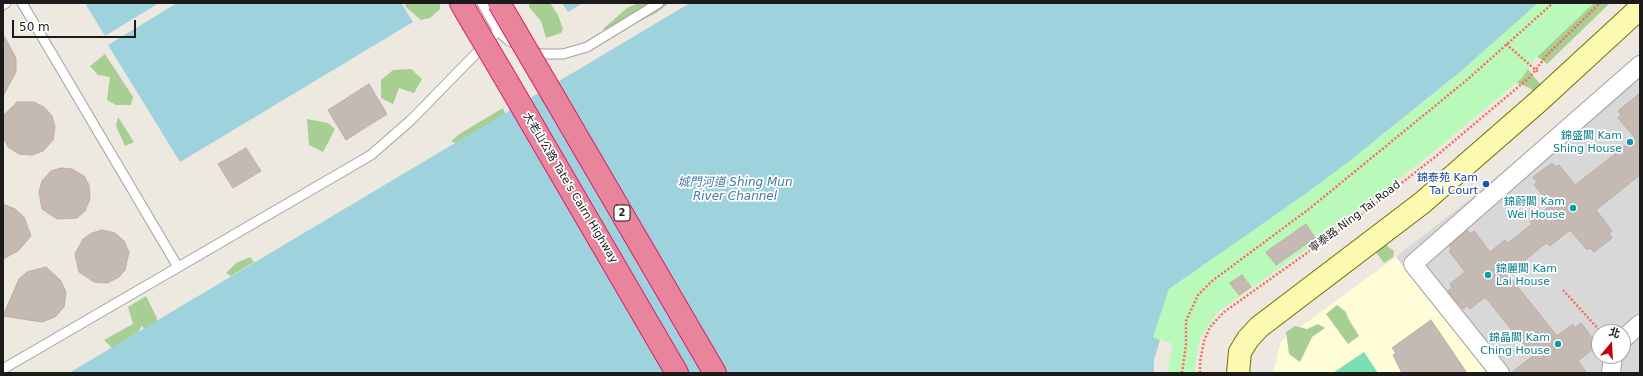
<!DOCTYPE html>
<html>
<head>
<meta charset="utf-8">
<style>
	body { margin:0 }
	#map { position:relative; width:1643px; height:376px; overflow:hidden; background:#ede8e0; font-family:"DejaVu Sans","Noto Sans TC",sans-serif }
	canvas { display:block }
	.frame { position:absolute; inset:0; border:4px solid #1b1b1b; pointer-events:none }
	.north { position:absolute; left:1591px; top:324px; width:40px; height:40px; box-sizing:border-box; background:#fff; border:1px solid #a4a4a4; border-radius:50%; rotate:18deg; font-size:11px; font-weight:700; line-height:16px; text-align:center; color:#1b1b1b }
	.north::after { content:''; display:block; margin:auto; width:14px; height:18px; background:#c6000b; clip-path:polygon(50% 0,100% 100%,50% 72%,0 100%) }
	.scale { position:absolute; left:12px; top:20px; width:124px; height:18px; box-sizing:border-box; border:2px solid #1b1b1b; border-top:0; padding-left:5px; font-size:12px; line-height:14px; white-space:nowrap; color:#1b1b1b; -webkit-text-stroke:3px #fff; paint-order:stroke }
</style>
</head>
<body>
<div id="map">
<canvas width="1643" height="376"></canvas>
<div class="frame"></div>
<div class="north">北</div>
<div class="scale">50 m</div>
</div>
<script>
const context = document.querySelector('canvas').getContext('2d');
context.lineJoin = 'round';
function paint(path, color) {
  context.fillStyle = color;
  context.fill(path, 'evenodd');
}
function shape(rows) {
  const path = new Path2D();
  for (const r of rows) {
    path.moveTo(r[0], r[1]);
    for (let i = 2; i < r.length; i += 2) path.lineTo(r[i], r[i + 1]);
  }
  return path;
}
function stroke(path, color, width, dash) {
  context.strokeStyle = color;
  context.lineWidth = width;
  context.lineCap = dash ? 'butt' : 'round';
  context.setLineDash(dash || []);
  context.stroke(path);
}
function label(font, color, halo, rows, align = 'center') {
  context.font = font + ' "DejaVu Sans","Noto Sans TC",sans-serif';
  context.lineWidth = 3.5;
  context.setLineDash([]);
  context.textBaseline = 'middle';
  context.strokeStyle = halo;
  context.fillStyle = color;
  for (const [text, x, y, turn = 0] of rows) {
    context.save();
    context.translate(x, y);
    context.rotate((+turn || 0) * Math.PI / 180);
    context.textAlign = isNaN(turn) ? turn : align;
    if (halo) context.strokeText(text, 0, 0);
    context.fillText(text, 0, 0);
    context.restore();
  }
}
const residential = shape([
	[1640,53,1640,373,1487,373,1396,257,1480,191,1586,101],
	[1599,332,1623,332,1623,356,1599,356]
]);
const education = shape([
	[1396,257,1487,373,1273,373,1281,341]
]);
const forest = shape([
	[406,3,440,3,440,9,430,18,421,20,405,6],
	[529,3,550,3,558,15,563,29,561,33,546,38,541,21,529,7],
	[638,3,669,3,656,13,612,35,603,29,627,8],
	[1576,3,1610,3,1547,64,1529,50],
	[105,54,133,97,131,105,116,105,107,100,110,77,98,75,90,66],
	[1523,63,1540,84,1534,93,1530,88,1507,79],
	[411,69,422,79,414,93,399,88,393,104,381,98,381,80,393,70],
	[503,108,509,124,456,143,451,141,461,133],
	[118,117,134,142,125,146,116,126],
	[307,119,328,123,335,129,323,152,309,145],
	[1382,242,1394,251,1393,257,1384,263,1374,249],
	[250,257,254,262,231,276,226,273,236,263],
	[146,296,157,318,157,331,150,335,142,326,128,348,117,353,104,340,133,324,128,307],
	[1337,305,1346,312,1348,318,1359,336,1348,344,1326,314],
	[1318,324,1325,328,1312,337,1300,362,1289,354,1286,332,1295,326,1307,329]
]);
const park = shape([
	[1538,3,1594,3,1535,59,1522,78,1436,150,1328,234,1219,311,1201,337,1197,349,1195,373,1167,373,1173,344,1153,337,1169,289,1301,197,1394,126,1460,72]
]);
const pitch = shape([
	[1364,352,1378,373,1333,373]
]);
const water = shape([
	[89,3,159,3,105,36,86,5],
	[177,3,401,3,413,22,180,162,108,45],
	[562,3,583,3,568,12],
	[690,3,1538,3,1460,72,1347,163,1301,197,1169,289,1153,337,1160,340,1154,360,1154,373,69,373]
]);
const building = shape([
	[3,34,16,58,16,72,3,96,3,34],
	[369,84,387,114,346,140,328,110,369,84],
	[1640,93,1640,175,1596,210,1612,231,1609,233,1612,238,1594,252,1590,248,1587,250,1570,230,1550,246,1547,243,1542,246,1523,262,1525,265,1510,277,1557,336,1573,324,1575,328,1581,323,1595,342,1590,346,1593,349,1578,361,1587,373,1511,373,1533,356,1485,297,1470,309,1467,306,1463,309,1448,291,1452,287,1450,284,1465,272,1449,251,1452,249,1449,246,1467,230,1470,234,1474,231,1490,252,1505,240,1508,243,1532,224,1530,222,1551,205,1534,185,1537,182,1533,177,1552,163,1556,167,1559,165,1575,185,1596,169,1635,138,1618,118,1621,115,1618,111,1640,93],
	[17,102,34,102,44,107,52,116,55,127,53,140,43,151,32,155,19,154,8,147,3,137,3,121,5,114,17,102],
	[246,148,261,171,233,188,218,164,246,148],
	[61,168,72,169,84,176,89,185,90,199,85,211,77,218,57,219,42,209,39,192,42,181,51,171,61,168],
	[3,204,15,209,24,217,31,236,18,251,3,259,3,204],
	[1306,224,1315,238,1276,265,1266,252,1306,224],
	[102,230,115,233,124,241,129,252,125,270,119,277,107,283,94,282,79,272,75,254,83,239,92,233,102,230],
	[46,267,61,281,66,292,64,307,55,317,42,322,3,316,19,279,27,272,46,267],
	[1242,275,1251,287,1239,295,1230,283,1242,275],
	[1431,320,1467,373,1402,373,1393,355,1396,353,1392,348,1431,320]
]);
const path = shape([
	[1506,44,1538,72],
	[1563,290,1601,332],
	[1182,373,1186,345,1186,321,1198,295,1212,281,1309,209,1468,79,1553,3],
	[1200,373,1200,362,1204,341,1210,327,1224,312,1363,213,1435,157,1530,77,1547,55,1600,3]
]);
const lane = shape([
	[22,3,178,267],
	[482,3,498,31,509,41,519,45],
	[3,5,6,3],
	[531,50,540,54,563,54,587,47,659,3],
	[3,369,371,155,411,120,498,31]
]);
const street = shape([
	[1623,339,1640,324],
	[1500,373,1413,264,1640,65],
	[1611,373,1613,356]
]);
const secondary = shape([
	[1238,373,1240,352,1248,339,1259,327,1422,203,1539,101,1640,8]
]);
const highway = shape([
	[461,3,472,22],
	[504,76,677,373],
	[554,97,715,373]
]);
const highwayBridge = shape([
	[499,3,554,97],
	[472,22,504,76]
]);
const markers = [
	[1630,142,4,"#0f9aa8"],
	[1486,184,4,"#1a4fb4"],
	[1573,208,4,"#0f9aa8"],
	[1488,275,4,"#0f9aa8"],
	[1558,344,4,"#0f9aa8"]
];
const shields = [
	[622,213,16]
];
const shieldNames = [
	["2",622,213]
];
const cultureNames = [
	["錦盛閣 Kam",1622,136],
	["Shing House",1622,149],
	["錦蔚閣 Kam",1565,202],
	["Wei House",1565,215],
	["錦麗閣 Kam",1496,269,"left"],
	["Lai House",1496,282,"left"],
	["錦晶閣 Kam",1550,338],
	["Ching House",1550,351]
];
const transitNames = [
	["錦泰苑 Kam",1478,178],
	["Tai Court",1478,191]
];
const streetNames = [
	["大老山公路 Tate's Cairn Highway",570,188,59],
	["寧泰路 Ning Tai Road",1355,217,-37]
];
const waterNames = [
	["城門河道 Shing Mun",735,183],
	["River Channel",735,197]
];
paint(residential, '#d9d8d8');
paint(education, '#fffdd7');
paint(forest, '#a7ce93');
paint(park, '#b9fabb');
paint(pitch, '#7adfb3');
paint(water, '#9ed2dd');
paint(building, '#c4b9b3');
stroke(building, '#bfada2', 1);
stroke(lane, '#a2a2a2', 11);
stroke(street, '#a2a2a2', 20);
stroke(secondary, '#6c7202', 24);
stroke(highway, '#d91e69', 24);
stroke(path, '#fd6860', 2.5, [2, 2]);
stroke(lane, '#fff', 9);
stroke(street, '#fff', 18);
stroke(secondary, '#fbfab0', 22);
stroke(highway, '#e8849c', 22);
stroke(highwayBridge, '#d91e69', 24, []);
stroke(highwayBridge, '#e8849c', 22);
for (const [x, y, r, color] of markers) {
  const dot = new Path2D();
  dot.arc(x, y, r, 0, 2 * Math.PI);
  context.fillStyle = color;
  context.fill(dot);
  stroke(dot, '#fff', 1.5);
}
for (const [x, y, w] of shields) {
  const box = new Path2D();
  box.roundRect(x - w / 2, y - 8, w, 16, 3);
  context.fillStyle = '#fff';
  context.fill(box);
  stroke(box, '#1b1b1b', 1);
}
label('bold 10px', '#1b1b1b', null, shieldNames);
label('11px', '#0d838f', '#fff', cultureNames, 'right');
label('11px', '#164399', '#fff', transitNames, 'right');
label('11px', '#1b1b1b', '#fff', streetNames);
label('italic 12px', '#4379a4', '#fff', waterNames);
</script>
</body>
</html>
